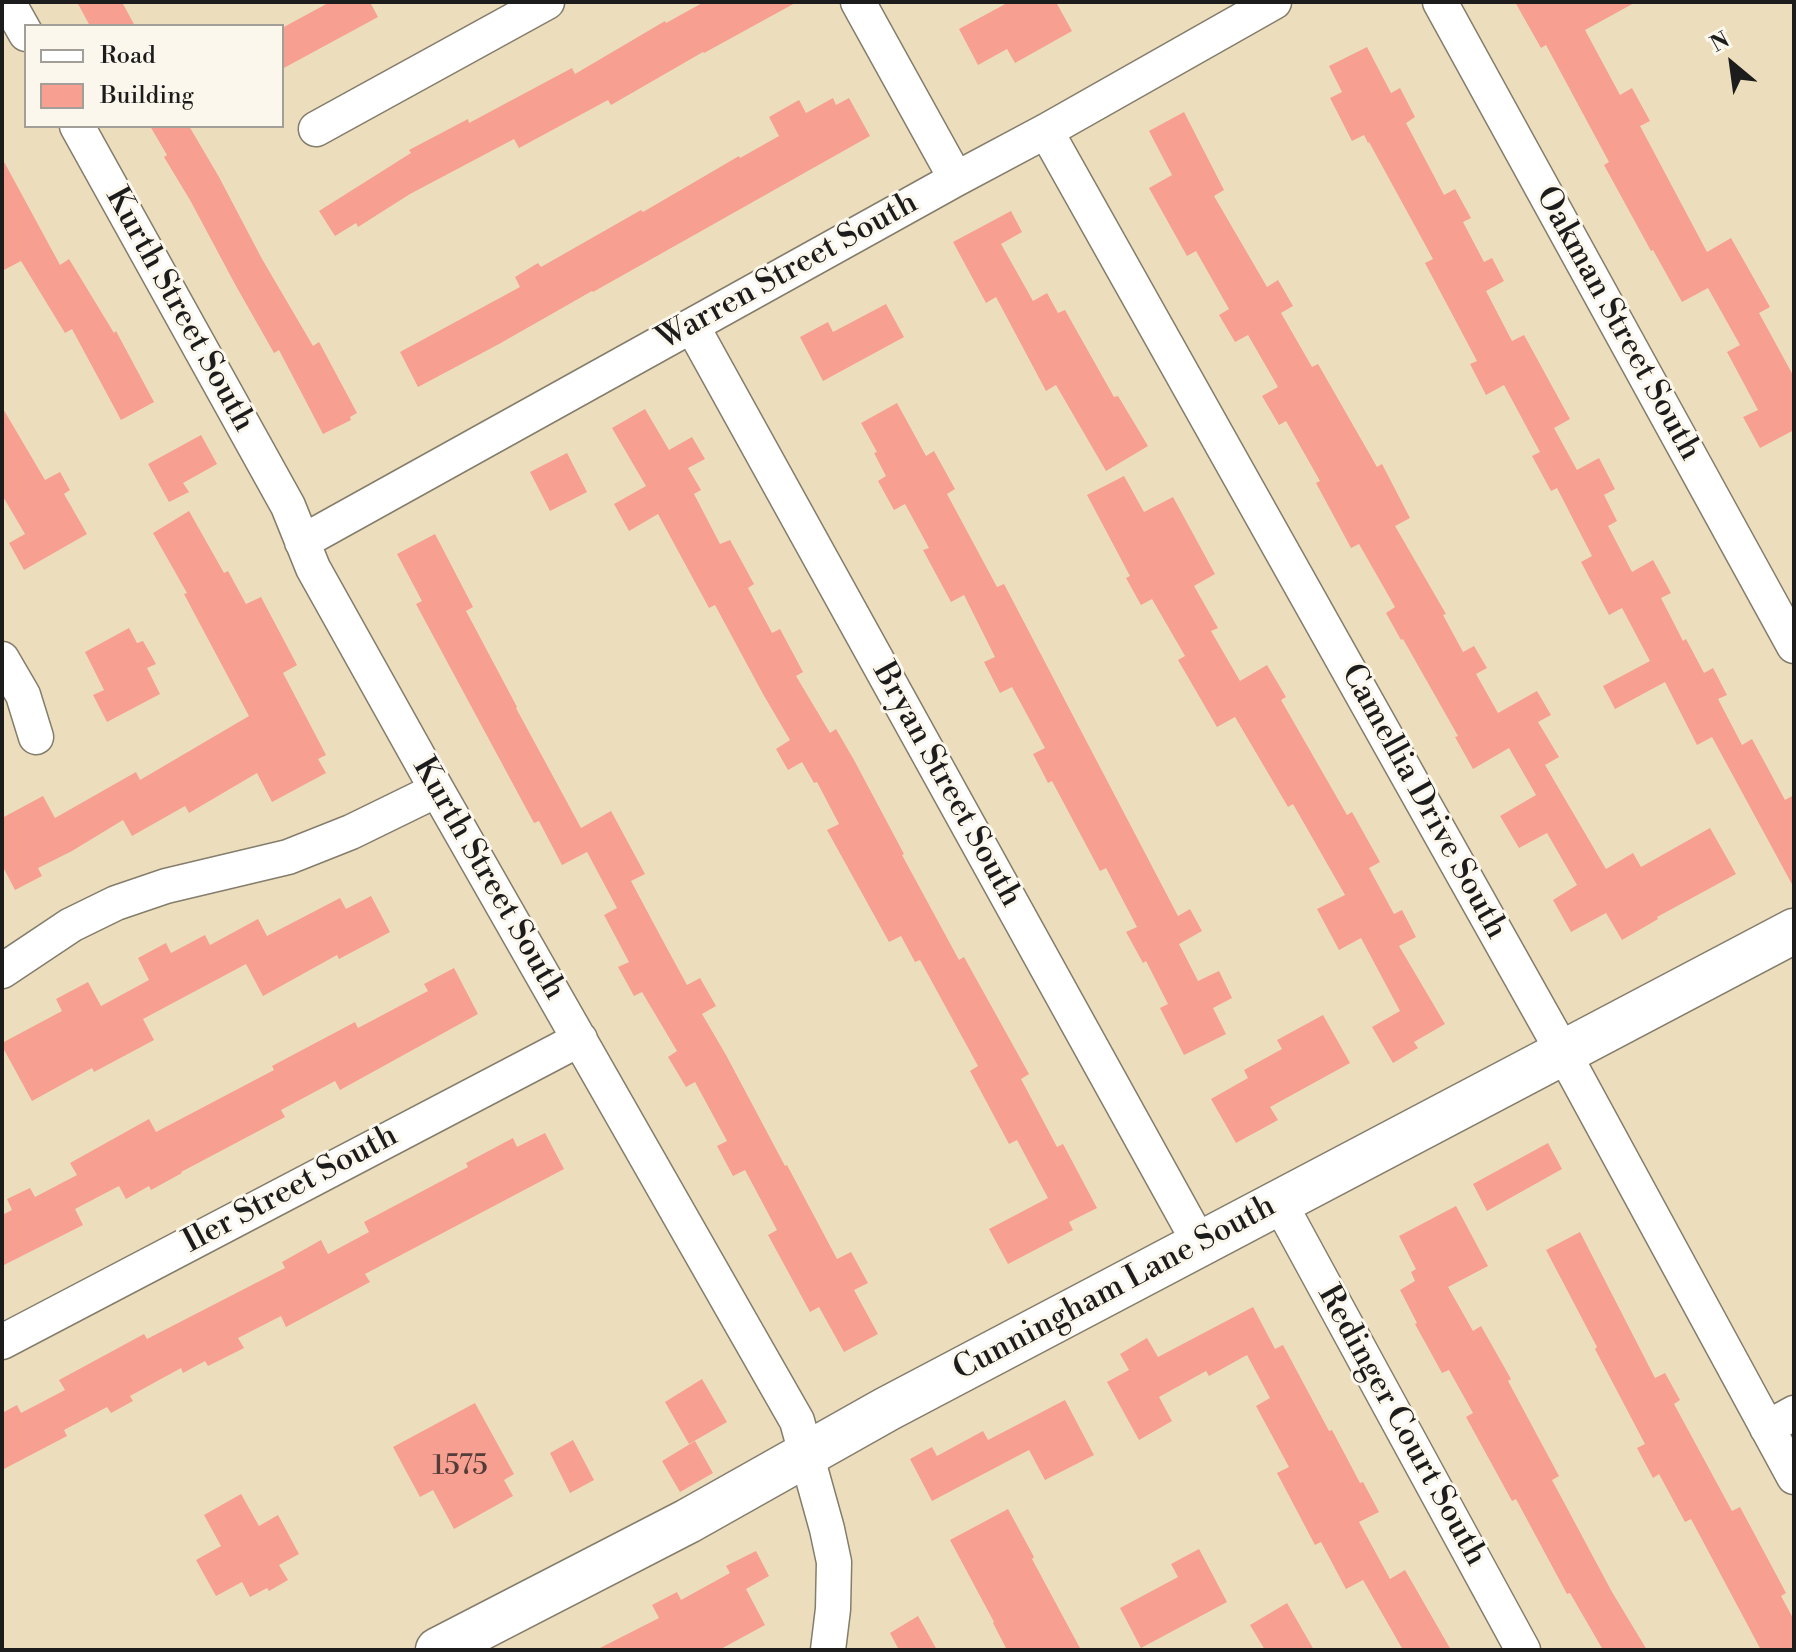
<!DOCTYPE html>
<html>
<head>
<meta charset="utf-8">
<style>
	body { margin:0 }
	#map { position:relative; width:1796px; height:1652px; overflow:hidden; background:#ecdebc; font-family:"Libre Bodoni",serif }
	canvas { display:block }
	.frame { position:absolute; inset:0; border:4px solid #1c1c1c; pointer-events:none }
	.legend { position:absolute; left:24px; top:24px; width:260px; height:104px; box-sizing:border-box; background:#fbf7ec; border:2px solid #a29f99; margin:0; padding:10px 14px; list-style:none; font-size:24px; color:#1c1c1c }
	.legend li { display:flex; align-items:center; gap:16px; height:40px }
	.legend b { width:40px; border:2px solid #a29f99 }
	.north { position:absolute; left:1692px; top:24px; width:80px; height:80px; -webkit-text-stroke:6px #fbf7ec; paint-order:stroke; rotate:331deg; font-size:22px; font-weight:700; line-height:32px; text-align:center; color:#1c1c1c }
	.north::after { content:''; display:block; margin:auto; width:28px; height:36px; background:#1c1c1c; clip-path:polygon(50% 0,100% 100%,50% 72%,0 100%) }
</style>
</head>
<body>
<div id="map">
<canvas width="1796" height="1652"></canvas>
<div class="frame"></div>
<ul class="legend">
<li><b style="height:10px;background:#fff"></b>Road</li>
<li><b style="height:22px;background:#f79f91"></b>Building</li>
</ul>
<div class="north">N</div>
</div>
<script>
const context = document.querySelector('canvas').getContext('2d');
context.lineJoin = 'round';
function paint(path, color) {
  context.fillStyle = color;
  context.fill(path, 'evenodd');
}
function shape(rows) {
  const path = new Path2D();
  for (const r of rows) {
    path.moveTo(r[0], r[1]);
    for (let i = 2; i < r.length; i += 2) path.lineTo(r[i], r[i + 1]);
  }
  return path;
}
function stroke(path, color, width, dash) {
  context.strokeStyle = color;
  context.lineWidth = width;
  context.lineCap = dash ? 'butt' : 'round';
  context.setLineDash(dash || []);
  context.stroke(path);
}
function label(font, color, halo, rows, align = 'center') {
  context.font = font + ' "Libre Bodoni",serif';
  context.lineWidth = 6;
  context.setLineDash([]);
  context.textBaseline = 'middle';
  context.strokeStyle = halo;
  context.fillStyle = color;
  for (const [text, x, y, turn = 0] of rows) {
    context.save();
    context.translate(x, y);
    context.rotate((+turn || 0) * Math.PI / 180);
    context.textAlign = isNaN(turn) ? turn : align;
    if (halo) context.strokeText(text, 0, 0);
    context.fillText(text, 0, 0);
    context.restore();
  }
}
const building = shape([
	[77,2,122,2,135,26,90,26],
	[330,2,370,2,378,17,282,69,282,28],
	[704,2,797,2,704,53,703,52,611,105,608,100,519,148,514,139,410,194,358,227,356,223,335,236,319,211,411,153,409,150,468,119,469,123,572,68,575,74,665,21,666,23],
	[1009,2,1056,2,1072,31,1015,63,1007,49,978,65,959,29],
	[1515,2,1636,2,1585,30,1620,95,1632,88,1650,121,1640,126,1707,252,1731,238,1770,307,1759,313,1794,377,1794,430,1760,448,1743,417,1758,410,1727,352,1740,345,1708,288,1682,302,1653,250,1651,251,1604,165,1609,162,1546,45,1541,48],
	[1367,47,1391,93,1400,88,1415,117,1406,123,1444,195,1455,189,1471,218,1463,222,1484,262,1492,258,1504,281,1486,291,1512,341,1524,335,1570,419,1554,428,1577,470,1599,458,1615,489,1604,495,1617,521,1608,526,1632,572,1653,560,1671,593,1661,598,1683,641,1686,639,1704,673,1713,668,1727,695,1718,699,1742,745,1752,739,1785,800,1794,795,1794,888,1712,737,1697,745,1665,682,1615,709,1603,686,1650,661,1622,608,1609,615,1581,562,1592,556,1557,488,1551,491,1532,456,1540,452,1504,385,1486,395,1470,364,1477,361,1425,263,1433,259,1369,142,1368,143,1364,135,1352,141,1330,98,1342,92,1329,66],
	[833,98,836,105,849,98,870,136,593,292,592,291,499,344,418,387,400,352,520,287,515,277,538,263,541,267,641,210,643,212,739,156,740,158,779,136,769,117,799,100,806,113],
	[1184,112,1224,190,1214,196,1267,287,1278,280,1293,306,1281,313,1312,367,1318,364,1377,467,1382,464,1410,518,1395,526,1446,614,1443,615,1463,652,1474,646,1487,668,1476,674,1498,713,1537,691,1551,715,1538,722,1559,757,1545,765,1606,869,1633,853,1641,867,1710,828,1736,874,1657,917,1658,919,1622,940,1606,913,1571,932,1553,900,1577,885,1547,833,1519,848,1500,816,1536,795,1509,748,1473,769,1455,737,1458,736,1403,639,1401,640,1386,613,1395,607,1359,544,1351,548,1316,483,1320,481,1286,421,1279,425,1262,396,1278,387,1248,335,1235,342,1219,315,1229,309,1196,251,1187,256,1149,188,1172,175,1149,131],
	[150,126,189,126,219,177,262,259,313,346,319,342,357,413,350,417,351,420,323,434,279,350,274,353,236,286,190,200,164,157,167,155],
	[2,158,60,265,69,259,114,333,116,331,154,402,121,420,72,329,65,333,21,261,2,271],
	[1011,211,1022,232,1001,244,1033,301,1047,293,1058,313,1065,310,1114,397,1118,396,1148,446,1106,471,1056,385,1046,391,996,297,986,303,953,242],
	[886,304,904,337,823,381,800,337,828,322,833,332],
	[897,403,926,456,934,451,955,489,947,494,997,587,1004,584,1178,916,1190,909,1202,931,1179,944,1198,981,1219,971,1232,998,1213,1008,1226,1034,1184,1055,1160,1008,1168,1004,1146,961,1143,963,1126,932,1137,927,1106,868,1100,871,1052,781,1048,783,1033,754,1045,748,1012,687,1000,693,984,662,995,657,964,595,951,602,923,550,929,548,905,504,894,510,878,481,886,476,874,453,877,452,861,423],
	[2,407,45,480,60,472,70,490,64,494,87,534,24,570,9,543,25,534,2,495],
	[645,409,669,450,692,437,705,459,688,468,701,490,694,494,720,544,730,540,754,584,748,588,772,633,780,629,803,672,796,676,830,733,836,729,854,760,904,854,902,855,959,960,964,957,1029,1074,1021,1079,1057,1147,1063,1144,1097,1208,1069,1222,1073,1230,1008,1264,989,1229,1048,1198,1017,1140,1009,1144,970,1071,978,1066,920,960,915,962,901,936,889,942,827,830,839,824,817,782,814,783,802,762,788,770,776,749,790,740,763,694,715,605,709,608,658,514,629,531,614,504,646,486,612,428],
	[201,435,217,464,183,483,189,492,169,502,148,464],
	[567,453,587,492,550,511,530,472],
	[1124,476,1144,512,1173,497,1215,574,1194,586,1218,628,1211,631,1240,681,1267,665,1286,697,1281,700,1347,815,1352,812,1380,862,1369,868,1394,914,1402,910,1416,937,1399,946,1445,1024,1414,1042,1418,1048,1393,1063,1372,1027,1400,1011,1361,938,1339,950,1317,909,1345,895,1293,804,1288,807,1235,717,1217,727,1178,660,1185,656,1152,599,1141,605,1126,578,1130,576,1087,495],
	[189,511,224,573,228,571,246,604,261,597,297,665,283,673,326,755,318,759,326,773,272,802,257,773,189,813,185,806,132,836,123,820,72,851,38,868,42,876,15,890,2,865,2,818,43,796,55,818,136,772,140,780,249,716,184,594,187,593,153,533],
	[435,534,473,607,466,611,517,707,516,708,581,828,611,811,645,874,631,881,663,941,687,985,700,978,716,1006,702,1014,726,1055,785,1166,787,1165,837,1259,851,1252,868,1283,854,1290,878,1334,844,1352,819,1307,810,1312,768,1235,777,1230,745,1170,733,1176,717,1146,727,1141,695,1082,686,1087,668,1057,677,1051,642,992,634,996,618,967,629,962,604,915,617,908,587,852,562,865,539,821,534,823,416,604,422,601,397,554],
	[129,628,137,643,143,641,156,664,147,668,160,694,107,722,93,695,104,690,85,652],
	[371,896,390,932,339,959,337,955,263,996,246,964,143,1019,154,1040,94,1072,92,1068,32,1101,2,1046,2,1043,62,1011,56,999,88,982,101,1006,149,980,138,958,166,943,171,953,205,935,210,945,258,919,267,936,340,898,346,909],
	[454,968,478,1014,340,1090,335,1081,281,1110,285,1117,181,1172,182,1173,151,1190,149,1186,126,1199,119,1186,75,1209,83,1225,2,1266,2,1215,12,1210,7,1199,30,1188,35,1197,77,1175,70,1163,149,1119,156,1132,274,1070,272,1066,355,1022,358,1028,428,991,424,984],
	[1323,1015,1350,1063,1270,1107,1278,1120,1236,1143,1211,1099,1248,1078,1244,1070,1282,1049,1277,1040],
	[545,1133,564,1169,365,1274,370,1282,286,1327,281,1316,238,1338,244,1348,208,1366,205,1361,183,1373,181,1368,130,1396,133,1401,111,1413,107,1407,64,1430,67,1436,2,1470,2,1413,17,1405,21,1413,65,1390,59,1380,144,1334,147,1339,285,1268,282,1262,321,1240,328,1254,369,1232,364,1222,468,1167,466,1163,513,1138,517,1147],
	[1548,1143,1562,1169,1487,1211,1473,1184],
	[1456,1206,1488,1266,1448,1287,1473,1331,1481,1326,1511,1379,1508,1381,1559,1476,1552,1480,1612,1592,1647,1650,1603,1650,1570,1593,1567,1594,1516,1499,1512,1501,1466,1417,1473,1413,1449,1370,1442,1373,1415,1324,1417,1323,1400,1290,1415,1281,1411,1272,1416,1269,1399,1236],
	[1580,1232,1655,1378,1665,1373,1680,1400,1674,1404,1732,1511,1740,1507,1786,1593,1781,1596,1794,1620,1794,1650,1761,1650,1691,1519,1685,1522,1659,1474,1653,1478,1637,1448,1645,1444,1595,1349,1597,1347,1546,1250],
	[1253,1307,1275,1349,1283,1345,1329,1431,1332,1430,1360,1483,1363,1482,1379,1512,1359,1522,1390,1579,1405,1570,1451,1650,1403,1650,1363,1580,1346,1589,1321,1542,1315,1545,1277,1473,1289,1467,1256,1406,1270,1398,1247,1355,1209,1376,1206,1371,1159,1397,1172,1421,1139,1440,1107,1382,1129,1370,1120,1354,1147,1338,1158,1357],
	[702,1379,727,1422,689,1444,665,1402],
	[1065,1400,1094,1455,1045,1480,1029,1450,932,1501,910,1459,932,1447,937,1456,983,1431,988,1440],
	[475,1403,514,1474,504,1480,513,1496,454,1529,433,1490,420,1497,393,1447],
	[573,1440,594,1480,570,1493,550,1453],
	[695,1441,713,1473,680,1492,662,1461],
	[241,1494,259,1526,278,1515,299,1554,279,1565,288,1580,269,1591,267,1588,250,1597,242,1582,216,1596,196,1560,221,1546,204,1515],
	[1008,1509,1034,1557,1032,1559,1081,1650,1007,1650,993,1623,994,1622,950,1540],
	[1199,1549,1227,1602,1141,1648,1120,1608,1178,1577,1171,1564],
	[756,1551,769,1576,746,1589,765,1625,719,1650,596,1650,659,1618,652,1605,677,1592,681,1600,730,1573,726,1566],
	[1287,1603,1314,1650,1265,1650,1250,1625],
	[918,1616,937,1650,899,1650,890,1633]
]);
const street = shape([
	[8,2,26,34],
	[858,2,956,179],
	[1440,2,1794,646],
	[77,126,288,506,313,568,437,790,797,1421,827,1529,834,1562,833,1609,828,1650],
	[316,129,547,2],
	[1046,131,1563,1052,1794,1477],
	[692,326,1200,1244],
	[302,542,956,179,1046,131,1274,2],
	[2,659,23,695,36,737],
	[2,971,71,925,116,903,166,886,288,857,351,832,437,790],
	[1279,1202,1523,1650],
	[2,1342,580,1039],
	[1767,1428,1794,1413]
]);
const secondary = shape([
	[438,1650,688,1521,887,1409,1794,931]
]);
const numberNames = [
	["1575",460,1467]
];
const streetNames = [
	["Warren Street South",788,272,-29],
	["Kurth Street South",179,310,61],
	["Oakman Street South",1617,324,61],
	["Bryan Street South",946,785,61],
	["Camellia Drive South",1423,802,61],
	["Kurth Street South",488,879,60],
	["Iler Street South",291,1190,-28],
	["Cunningham Lane South",1115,1289,-28],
	["Redinger Court South",1401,1426,61]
];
paint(building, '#f79f91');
stroke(street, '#847d6c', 37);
stroke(secondary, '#847d6c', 47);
stroke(street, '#fff', 34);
stroke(secondary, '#fff', 44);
label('28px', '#533d39', null, numberNames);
label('32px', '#1c1c1c', '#fbf7ec', streetNames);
</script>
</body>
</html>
